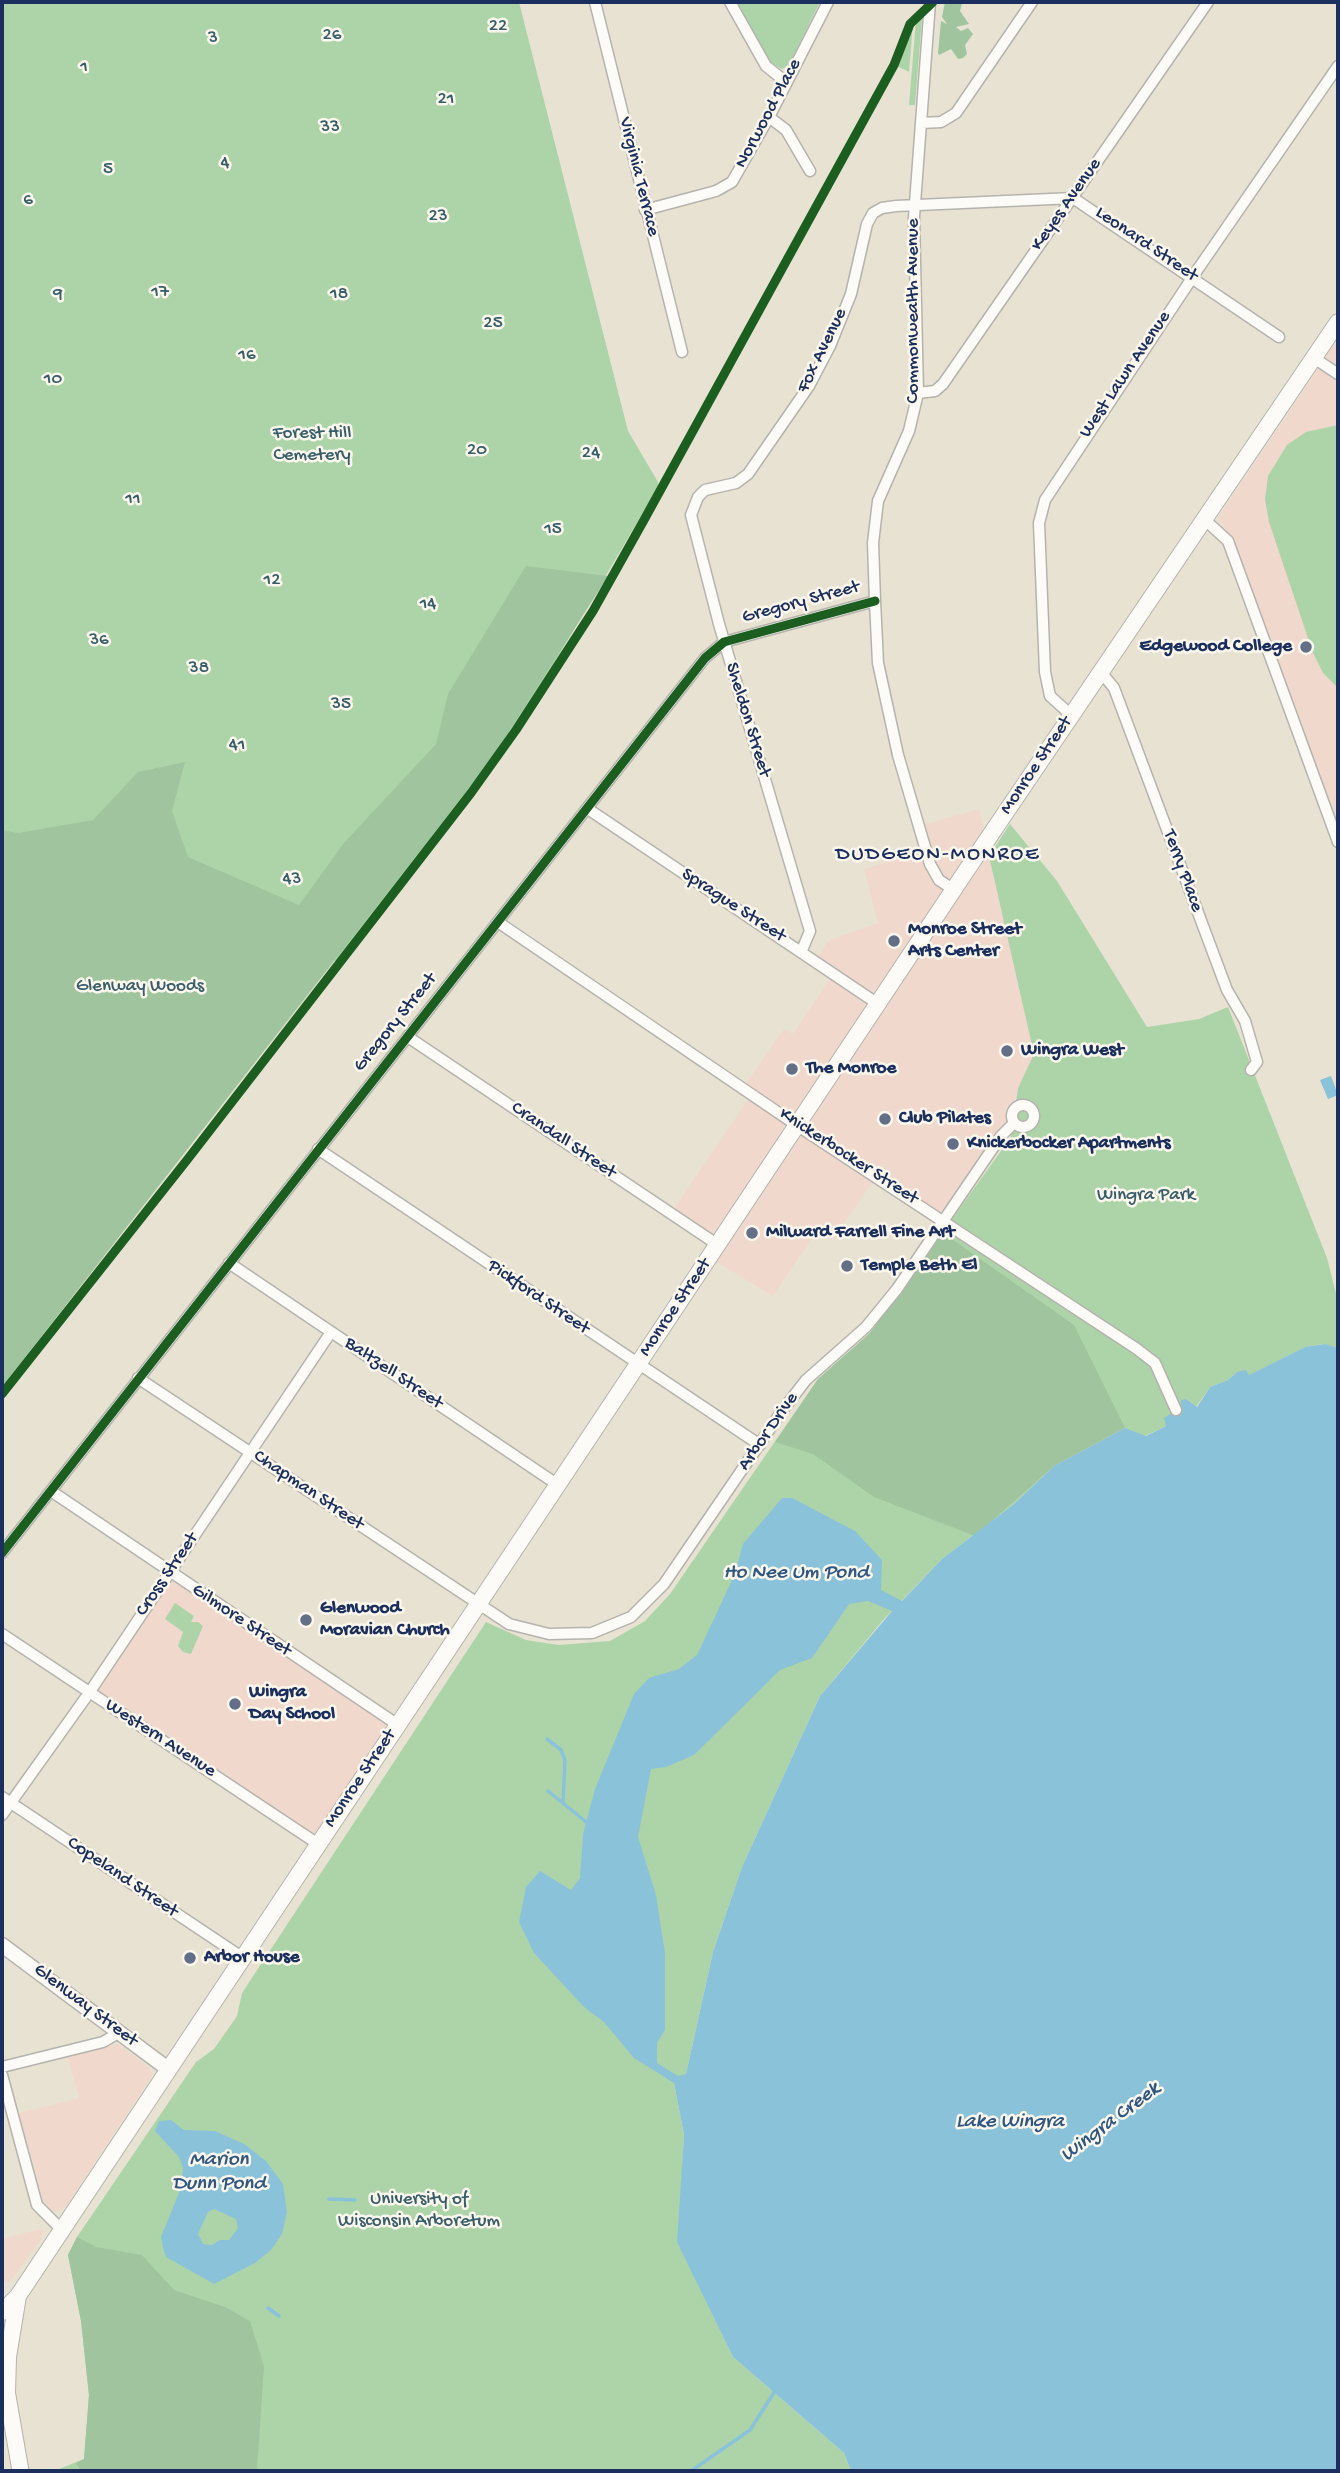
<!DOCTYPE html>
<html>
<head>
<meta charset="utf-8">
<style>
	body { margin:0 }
	#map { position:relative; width:1340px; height:2473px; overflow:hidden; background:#e8e2d2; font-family:"Gochi Hand",sans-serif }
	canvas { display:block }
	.frame { position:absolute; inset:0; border:4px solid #1b2f5e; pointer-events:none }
</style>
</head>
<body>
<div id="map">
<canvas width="1340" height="2473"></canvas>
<div class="frame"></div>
</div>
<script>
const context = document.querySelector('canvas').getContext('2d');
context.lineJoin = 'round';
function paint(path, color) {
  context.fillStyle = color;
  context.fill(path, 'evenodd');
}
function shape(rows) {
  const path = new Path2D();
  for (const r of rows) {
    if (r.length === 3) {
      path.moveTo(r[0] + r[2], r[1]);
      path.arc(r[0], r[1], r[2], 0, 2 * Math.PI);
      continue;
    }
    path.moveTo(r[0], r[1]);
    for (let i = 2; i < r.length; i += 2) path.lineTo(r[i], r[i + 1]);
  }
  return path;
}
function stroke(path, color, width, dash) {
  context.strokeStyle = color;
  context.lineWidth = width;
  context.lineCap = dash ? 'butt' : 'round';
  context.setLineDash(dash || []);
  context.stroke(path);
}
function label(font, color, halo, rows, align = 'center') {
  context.font = font + ' "Gochi Hand",sans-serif';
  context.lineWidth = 5;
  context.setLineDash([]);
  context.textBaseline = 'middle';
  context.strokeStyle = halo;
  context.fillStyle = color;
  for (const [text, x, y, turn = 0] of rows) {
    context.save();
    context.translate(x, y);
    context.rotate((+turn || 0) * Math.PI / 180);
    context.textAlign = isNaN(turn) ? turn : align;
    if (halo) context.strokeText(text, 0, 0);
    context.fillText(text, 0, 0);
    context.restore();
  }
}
const built = shape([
	[1338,339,1338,823,1236,547,1218,518],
	[979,809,1034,1054,1018,1088,1011,1121,944,1220,876,1177,835,1236,820,1226,773,1296,710,1258,717,1246,671,1213,752,1094,743,1088,784,1029,793,1034,834,973,816,960,828,941,878,923,864,869,919,852,912,828],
	[169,1572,398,1725,318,1844,89,1693],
	[118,2044,148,2066,152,2076,67,2205,60,2210,52,2211,43,2200,19,2113,79,2098,68,2057],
	[44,2228,41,2240,9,2283,2,2280,2,2239]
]);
const green = shape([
	[2,2,519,2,628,431,658,482,658,487,549,672,490,761,336,961,2,839],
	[737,2,820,2,789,65,782,69,770,62],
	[922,18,915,105,909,105,916,20],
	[913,23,909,72,897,66],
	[1338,425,1337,662,1338,688,1323,673,1313,653,1269,522,1265,499,1268,476,1287,445,1306,432],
	[1010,824,1057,881,1147,1027,1199,1019,1228,1007,1327,1258,1338,1301,1338,1348,1324,1344,1305,1347,1248,1376,1237,1372,1228,1380,1210,1387,1196,1407,1186,1399,1166,1426,1145,1436,1124,1428,1054,1466,1014,1504,942,1559,884,1619,820,1696,742,1867,713,1952,686,2074,674,2083,684,2135,678,2242,733,2357,844,2453,851,2471,54,2471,84,2459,89,2395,81,2321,68,2255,77,2237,196,2062,214,2049,237,2016,242,1993,486,1622,526,1640,559,1645,610,1641,645,1621,670,1594,818,1379,870,1333,1011,1137,1018,1088,1034,1054,989,856],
	[175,1603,194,1616,191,1622,198,1622,203,1626,191,1654,183,1652,178,1646,183,1632,165,1619]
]);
const forest = shape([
	[945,2,973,2,962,3,960,11,969,24,956,27,961,31,968,28,973,34,965,45,967,54,963,58,958,59,951,49,939,55,938,53,941,21,947,24,942,17],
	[526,566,608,576,490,761,2,1387,2,830,18,833,93,820,138,772,185,762,172,811,188,857,299,905,343,844,436,744,448,694],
	[942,1232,1074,1325,1125,1428,1054,1466,975,1536,874,1497,813,1454,775,1442,818,1379,870,1333],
	[77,2237,96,2247,142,2255,174,2290,225,2307,250,2321,264,2366,257,2471,81,2471,76,2463,84,2459,89,2395,81,2321,68,2255]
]);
const water = shape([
	[1331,1076,1338,1095,1328,1099,1320,1080],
	[1325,1344,1338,1348,1338,2471,851,2471,844,2453,733,2357,677,2242,684,2135,674,2083,634,2058,604,2022,584,2007,534,1953,519,1922,526,1887,540,1871,571,1890,580,1878,583,1834,595,1789,634,1694,649,1678,679,1669,697,1655,734,1576,743,1544,782,1498,792,1498,855,1531,882,1560,881,1590,902,1601,942,1559,1014,1504,1054,1466,1125,1428,1146,1436,1166,1426,1164,1418,1181,1407,1181,1400,1186,1399,1197,1407,1210,1387,1228,1380,1237,1372,1246,1370,1249,1375,1305,1347],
	[868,1601,892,1611,820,1696,742,1867,713,1952,686,2074,678,2076,657,2063,657,2043,665,2030,665,1953,656,1895,638,1837,651,1769,666,1767,694,1755,780,1670,812,1658,849,1604],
	[171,2120,184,2130,215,2131,244,2144,266,2161,283,2184,287,2212,282,2234,271,2250,255,2263,214,2284,166,2257,163,2248,161,2237,181,2188,183,2168,179,2157,155,2131,159,2121],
	[214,2209,236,2219,238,2228,229,2240,220,2240,212,2245,203,2244,198,2234,208,2212]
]);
const stream = shape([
	[547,1739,561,1750,565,1760,563,1803],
	[548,1791,590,1825],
	[329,2199,355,2200],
	[268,2308,279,2316],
	[691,2471,750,2430,775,2391]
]);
const minor = shape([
	[595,2,682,352],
	[730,2,766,66,786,82],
	[930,2,914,217,918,393,909,431,878,501,873,543,875,601,878,663,898,755,930,864,939,880,954,890],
	[769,117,786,130,810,171],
	[921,123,941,122,956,113,1032,2],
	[645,210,716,191,732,182,769,117,828,2],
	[1314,358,1338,374],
	[918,393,935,391,943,384,1208,2],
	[1204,519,1228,541,1338,842],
	[1100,671,1114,688,1227,990,1245,1021,1257,1062,1251,1070],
	[1071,715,1050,696,1045,672,1039,523,1045,500,1198,269,1338,66],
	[588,809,878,1004],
	[498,922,798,1126,1137,1349,1155,1363,1176,1410],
	[802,950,810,931,719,624,691,515,698,497,705,490,736,483,748,474,809,386,830,346,851,294,867,224,873,213,882,208,896,206,1073,198,1279,337],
	[408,1037,718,1245],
	[1023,1116,11],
	[318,1149,760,1445],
	[229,1263,558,1485],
	[138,1378,509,1624,549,1634,592,1633,631,1617,664,1584,782,1411,806,1380,866,1327,897,1289,1001,1136,1014,1123],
	[51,1491,398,1725],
	[2,1553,705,658,724,642,875,601],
	[2,1634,318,1844],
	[2,1797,243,1958],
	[2,1815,89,1693,331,1332],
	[2,2067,103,2042,120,2032],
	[2,2075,37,2205,61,2229]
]);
const tertiary = shape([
	[2,1945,168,2069]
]);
const secondary = shape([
	[18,2296,8,2357,7,2393,20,2468],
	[2,2312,18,2296,964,874,1338,322]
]);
const cycleway = shape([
	[2,1394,187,1160,471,793,516,730,593,611,644,520,894,65,910,24,933,2],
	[2,1553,705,658,724,642,875,601]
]);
const markers = [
	[1306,647,7,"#636e87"],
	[894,941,7,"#636e87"],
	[1007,1051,7,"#636e87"],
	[792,1069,7,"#636e87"],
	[885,1119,7,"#636e87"],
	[953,1144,7,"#636e87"],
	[752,1233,7,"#636e87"],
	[847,1266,7,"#636e87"],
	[306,1620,7,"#636e87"],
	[235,1704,7,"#636e87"],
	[190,1958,7,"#636e87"]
];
const parkNames = [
	["22",498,27],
	["26",332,36],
	["3",213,39],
	["1",84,68],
	["21",446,100],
	["33",330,128],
	["4",225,164],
	["5",108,170],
	["6",28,201],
	["23",438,217],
	["17",160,293],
	["9",58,295],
	["18",339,295],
	["25",493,324],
	["16",247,356],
	["10",53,380],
	["Forest Hill",312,434],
	["Cemetery",312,456],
	["20",477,451],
	["24",591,454],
	["11",133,500],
	["15",553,530],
	["12",272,581],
	["14",428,605],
	["36",99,641],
	["38",199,669],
	["35",341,705],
	["41",237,746],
	["43",292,880],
	["Glenway Woods",140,987],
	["Wingra Park",1146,1196],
	["University of",419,2200],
	["Wisconsin Arboretum",419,2222]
];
const streetNames = [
	["Norwood Place",769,114,-62],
	["Virginia Terrace",638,177,76],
	["Keyes Avenue",1067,205,-55],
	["Leonard Street",1146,245,34],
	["Commonwealth Avenue",914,311,-90],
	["Fox Avenue",823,351,-64],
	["West Lawn Avenue",1126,375,-56],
	["Gregory Street",801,603,-15],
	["Sheldon Street",747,720,73],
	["Monroe Street",1037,766,-56],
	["Terry Place",1182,871,70],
	["Sprague Street",733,906,33],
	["Gregory Street",396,1023,-51],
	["Crandall Street",563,1141,34],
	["Knickerbocker Street",848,1157,33],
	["Pickford Street",538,1298,34],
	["Monroe Street",676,1308,-56],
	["Baltzell Street",393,1374,34],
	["Arbor Drive",769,1432,-55],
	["Chapman Street",308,1491,34],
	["Cross Street",168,1575,-56],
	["Gilmore Street",241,1621,34],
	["Western Avenue",160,1739,33],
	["Monroe Street",361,1779,-56],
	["Copeland Street",122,1878,34],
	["Glenway Street",85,2006,37]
];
const poiNames = [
	["Edgewood College",1292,647,"right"],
	["Monroe Street",908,930],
	["Arts Center",908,952],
	["Wingra West",1021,1051],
	["The Monroe",806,1069],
	["Club Pilates",899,1119],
	["Knickerbocker Apartments",967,1144],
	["Milward Farrell Fine Art",766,1233],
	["Temple Beth El",861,1266],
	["Glenwood",320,1609],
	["Moravian Church",320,1631],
	["Wingra",249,1693],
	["Day School",249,1715],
	["Arbor House",204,1958]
];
const neighbourhoodNames = [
	["DUDGEON-MONROE",938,856]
];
const waterNames = [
	["Ho Nee Um Pond",796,1574],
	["Lake Wingra",1010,2123],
	["Wingra Creek",1111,2123,-37],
	["Marion",219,2161],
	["Dunn Pond",219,2185]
];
paint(built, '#f0d8cd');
paint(green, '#add4a9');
paint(forest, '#a0c59e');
paint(water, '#8ac2da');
stroke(stream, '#8ac2da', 3.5);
stroke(minor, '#b5b3ad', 13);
stroke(tertiary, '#b5b3ad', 17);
stroke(secondary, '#b5b3ad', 18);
stroke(minor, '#fcfbf8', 10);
stroke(tertiary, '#fcfbf8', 14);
stroke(secondary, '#fcfbf8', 16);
stroke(cycleway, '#1b5e20', 9);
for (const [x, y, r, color] of markers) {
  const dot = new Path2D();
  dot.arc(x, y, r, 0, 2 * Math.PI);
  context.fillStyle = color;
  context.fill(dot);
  stroke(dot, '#fbf7ec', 2.5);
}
label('19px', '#385d6b', '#fbf7ec', parkNames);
label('19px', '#1b2f5e', '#fbf7ec', streetNames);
label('bold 19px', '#1b2f5e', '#fbf7ec', poiNames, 'left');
context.letterSpacing = '2px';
label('21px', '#1b2f5e', '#fbf7ec', neighbourhoodNames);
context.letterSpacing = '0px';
label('italic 21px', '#305784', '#fbf7ec', waterNames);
</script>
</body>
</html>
